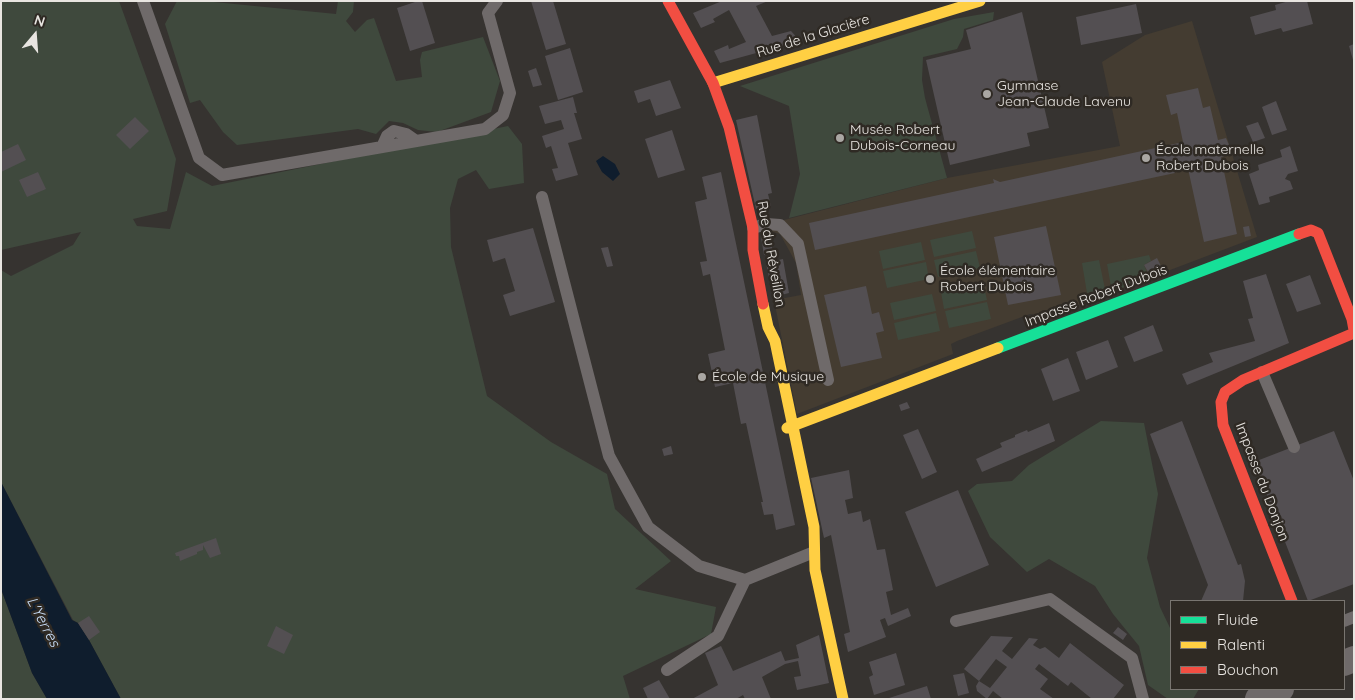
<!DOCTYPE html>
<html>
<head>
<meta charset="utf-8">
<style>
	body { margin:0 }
	#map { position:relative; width:1355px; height:700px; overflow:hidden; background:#363330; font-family:Quicksand,sans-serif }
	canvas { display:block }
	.frame { position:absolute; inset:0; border:2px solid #e8e5e1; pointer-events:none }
	.legend { position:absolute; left:1170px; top:600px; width:175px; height:90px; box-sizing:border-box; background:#2f2a24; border:1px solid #797570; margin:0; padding:6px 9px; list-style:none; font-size:15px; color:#e8e5e1 }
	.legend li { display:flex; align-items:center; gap:10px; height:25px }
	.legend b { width:25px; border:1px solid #797570 }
	.north { position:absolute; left:10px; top:10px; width:50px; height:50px; -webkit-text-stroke:4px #2f2a24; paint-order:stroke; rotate:18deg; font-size:14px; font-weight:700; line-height:20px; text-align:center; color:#e8e5e1 }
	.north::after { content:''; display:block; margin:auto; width:18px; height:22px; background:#e8e5e1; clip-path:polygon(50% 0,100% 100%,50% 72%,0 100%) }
</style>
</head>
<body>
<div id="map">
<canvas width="1355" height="700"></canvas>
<div class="frame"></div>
<ul class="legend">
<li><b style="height:6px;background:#16e098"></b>Fluide</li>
<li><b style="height:6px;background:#ffcf43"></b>Ralenti</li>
<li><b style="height:6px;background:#f24e42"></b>Bouchon</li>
</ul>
<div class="north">N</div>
</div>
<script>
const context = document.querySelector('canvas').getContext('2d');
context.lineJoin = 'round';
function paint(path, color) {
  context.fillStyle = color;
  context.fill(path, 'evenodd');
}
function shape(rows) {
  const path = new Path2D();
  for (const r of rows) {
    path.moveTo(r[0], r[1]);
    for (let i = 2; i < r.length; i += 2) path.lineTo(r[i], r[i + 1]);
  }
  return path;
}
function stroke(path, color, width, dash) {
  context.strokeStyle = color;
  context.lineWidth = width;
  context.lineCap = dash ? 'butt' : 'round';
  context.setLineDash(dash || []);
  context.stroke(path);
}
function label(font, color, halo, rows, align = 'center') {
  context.font = font + ' Quicksand,sans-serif';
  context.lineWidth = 5;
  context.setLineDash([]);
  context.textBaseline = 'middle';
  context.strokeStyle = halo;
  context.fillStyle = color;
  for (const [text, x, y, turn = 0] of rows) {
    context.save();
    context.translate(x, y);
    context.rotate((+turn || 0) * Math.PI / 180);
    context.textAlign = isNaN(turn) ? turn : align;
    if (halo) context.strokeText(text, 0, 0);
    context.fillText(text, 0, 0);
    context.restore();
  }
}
const built = shape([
	[1192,21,1257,237,1049,316,1030,314,957,341,951,344,953,354,797,414,774,300,801,295,796,263,780,234,757,227,947,178,1120,146,1102,62,1145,35]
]);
const green = shape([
	[1,1,119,1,176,159,167,211,133,219,137,226,170,229,186,172,212,186,508,126,522,144,524,183,489,189,476,170,458,179,450,208,451,247,487,396,551,442,607,474,615,509,671,561,635,589,716,607,711,634,623,676,630,699,121,699,89,640,78,623,73,620,1,482,1,270,11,276,73,245,81,232,1,250],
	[177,1,204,1,336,14,338,1,354,1,353,12,346,21,355,32,367,20,374,18,396,81,422,77,420,60,422,52,483,37,500,81,491,112,437,132,418,130,403,123,389,121,376,134,358,129,237,145,223,132,200,100,190,103,165,24],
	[994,12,993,20,964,29,963,37,957,49,923,57,922,80,925,98,947,178,789,218,800,174,789,106,740,86,954,19],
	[972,231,976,248,934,257,930,240],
	[921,242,925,260,883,269,879,251],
	[976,251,980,268,938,277,934,260],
	[1149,255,1151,261,1144,265,1149,277,1112,292,1107,264],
	[1099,260,1105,289,1087,293,1082,263],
	[926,262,929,279,887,288,883,271],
	[983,283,987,300,944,309,941,292],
	[932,294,936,311,894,320,890,303],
	[987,302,991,319,949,328,945,311],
	[936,313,940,331,898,340,894,323],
	[1101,421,1144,423,1158,494,1147,558,1160,607,1171,630,1171,689,1199,689,1193,699,1168,699,1148,685,1139,646,1113,614,1095,586,1049,559,1027,572,990,537,968,491,977,484,1012,481,1029,465],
	[1,589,32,673,47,699,1,699]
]);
const water = shape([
	[603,156,615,164,620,174,613,181,602,172,596,161],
	[1,482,72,620,78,623,89,640,121,699,47,699,32,673,1,589]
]);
const building = shape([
	[418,1,422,1,435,43,410,51,397,8],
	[531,1,553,1,566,44,546,50],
	[722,1,768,1,756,6,772,36,791,31,800,41,720,63,714,51,728,45,729,49,746,42,729,10,713,19,715,22,701,28,693,13],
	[1289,1,1307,1,1313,24,1283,32,1281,28,1255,35,1250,17,1276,10,1275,5],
	[1136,4,1142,33,1081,45,1076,17],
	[1022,12,1049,128,1027,133,1030,146,950,165,926,60,971,49,966,30],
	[1354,44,1354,60,1353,60,1349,46],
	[570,48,583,92,558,100,545,56],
	[536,68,542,85,533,87,528,71],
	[670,80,681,108,656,116,650,99,638,103,634,91],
	[1198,88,1203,108,1210,106,1218,140,1226,138,1233,154,1221,157,1237,234,1204,242,1187,164,1174,167,1175,173,815,250,809,223,994,183,993,179,1000,182,1183,142,1177,113,1171,115,1166,95],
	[573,97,577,113,574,113,582,139,568,143,578,175,556,181,552,169,558,168,551,146,546,148,542,136,564,129,561,120,545,124,539,106],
	[1276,101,1287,130,1272,135,1262,107],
	[757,115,772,193,768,194,771,206,756,209,736,120],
	[135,117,149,131,130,149,116,135],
	[1258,122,1265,138,1253,142,1246,126],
	[672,130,685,170,658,178,645,139],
	[18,144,26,160,1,172,1,152],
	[1290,146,1298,171,1288,174,1285,179,1290,181,1293,189,1269,197,1270,202,1259,205,1249,174,1259,170,1258,165,1282,157,1280,150],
	[38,172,46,189,27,197,19,180],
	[721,172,795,525,776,530,773,514,764,515,761,502,763,502,746,423,741,424,733,383,715,387,708,354,725,350,710,274,703,276,702,271,700,262,707,261,695,202,707,199,702,177],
	[1046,226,1061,295,1008,305,994,237],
	[1249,226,1251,236,1245,237,1243,227],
	[533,228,555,302,510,316,503,295,515,291,505,258,493,262,487,240],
	[770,235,773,253,764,255,761,237],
	[608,247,613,266,607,267,601,248],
	[1157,258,1161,266,1148,272,1144,265],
	[783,259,789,293,773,297,766,263],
	[1266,274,1289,343,1187,385,1182,374,1213,362,1209,353,1255,341,1248,319,1253,318,1243,281],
	[1310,275,1321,304,1297,312,1286,284],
	[866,286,872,314,879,312,884,331,876,333,882,358,841,367,824,295],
	[1153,325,1163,351,1134,362,1124,337],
	[1108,340,1118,367,1086,380,1076,352],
	[1068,358,1080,391,1053,401,1041,369],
	[907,402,910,408,901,411,899,405],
	[1182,421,1238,565,1241,564,1245,581,1243,601,1201,601,1208,585,1150,434],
	[1049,423,1055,441,982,472,976,459,1002,447,1000,443,1015,437,1015,435,1027,430,1028,432],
	[918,429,937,472,922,479,903,435],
	[1334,431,1354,481,1354,584,1308,601,1254,462],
	[671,446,673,454,664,456,662,449],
	[849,470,853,498,845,500,848,514,861,511,863,522,870,519,877,550,885,549,893,590,886,592,891,615,908,608,911,616,888,626,885,618,880,620,886,637,848,652,844,634,850,632,831,535,824,538,811,478],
	[958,490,989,565,936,587,905,512],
	[216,538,221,554,210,558,203,545,203,550,197,552,197,554,180,561,179,556,176,556,175,553],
	[89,616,100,632,89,640,78,623],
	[276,626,293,635,284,654,267,646],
	[1118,627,1127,634,1123,640,1113,633],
	[819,635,829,683,797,690,794,677,801,676,798,661,785,664,762,677,771,699,745,699,743,695,736,699,692,699,718,685,705,653,721,646,733,671,781,651,785,661,799,658,796,645],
	[991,636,1013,637,1002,651,1012,659,1029,638,1038,639,1033,645,1040,649,1045,647,1059,658,1070,643,1124,685,1113,699,1092,699,1071,682,1068,686,1039,664,1035,669,1048,679,1040,689,1054,699,1003,699,993,691,987,699,977,691,976,686,979,681,964,669],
	[996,659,1007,667,990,688,979,681],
	[896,653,905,685,874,695,869,677,873,675,869,662],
	[964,673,969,693,958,696,953,675],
	[659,680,670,699,648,699,643,688],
	[927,686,931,699,889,699,889,698]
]);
const lane = shape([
	[143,1,199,158,222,175,485,129,503,115,510,93,488,13,497,1],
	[382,147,387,136,394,131,406,134,416,141],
	[542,197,609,456,648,527,699,566,745,580,814,552],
	[753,228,766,224,780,225,798,244,828,380],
	[1262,372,1294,447],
	[956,621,1050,599,1132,658,1143,699],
	[1344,621,1354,617],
	[667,670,718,636,745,580]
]);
const street = shape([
	[1344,663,1354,659],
	[1258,699,1281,689]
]);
const fast = shape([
	[998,348,1299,234]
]);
const slow = shape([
	[713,83,980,1],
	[763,304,768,327,775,341,814,527,815,570,843,699],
	[787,428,998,348]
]);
const jam = shape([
	[668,1,713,83,729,127,753,228,753,250,763,304],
	[1299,234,1311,230,1318,233,1352,319,1354,330],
	[1292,601,1223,425,1221,402,1225,392,1243,380,1354,333]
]);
const markers = [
	[987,94,5,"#aaa7a3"],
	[840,138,5,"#aaa7a3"],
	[1146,158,5,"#aaa7a3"],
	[930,279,5,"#aaa7a3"],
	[702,377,5,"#aaa7a3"]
];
const streetNames = [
	["Rue de la Glacière",813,36,-17],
	["Rue du Réveillon",771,254,80],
	["Impasse Robert Dubois",1096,296,-21],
	["Impasse du Donjon",1262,482,69]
];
const poiNames = [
	["Gymnase",997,86],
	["Jean-Claude Lavenu",997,102],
	["Musée Robert",850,130],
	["Dubois-Corneau",850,146],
	["École maternelle",1156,150],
	["Robert Dubois",1156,166],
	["École élémentaire",940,271],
	["Robert Dubois",940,287],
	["École de Musique",712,377]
];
const waterNames = [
	["L'Yerres",43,622,62]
];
paint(built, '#443c31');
paint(green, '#3f493d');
paint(water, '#0f1d2d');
paint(building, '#534f52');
stroke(lane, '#6f6a6a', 12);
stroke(street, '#6f6a6a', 26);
stroke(fast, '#16e098', 11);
stroke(slow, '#ffcf43', 11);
stroke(jam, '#f24e42', 11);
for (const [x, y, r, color] of markers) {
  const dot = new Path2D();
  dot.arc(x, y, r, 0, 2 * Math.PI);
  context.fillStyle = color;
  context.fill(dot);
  stroke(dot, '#2f2a24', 2);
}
label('14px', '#e8e5e1', '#2f2a24', streetNames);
label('14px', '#e8e5e1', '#2f2a24', poiNames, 'left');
label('italic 15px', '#c7ddf7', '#2f2a24', waterNames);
</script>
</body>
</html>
